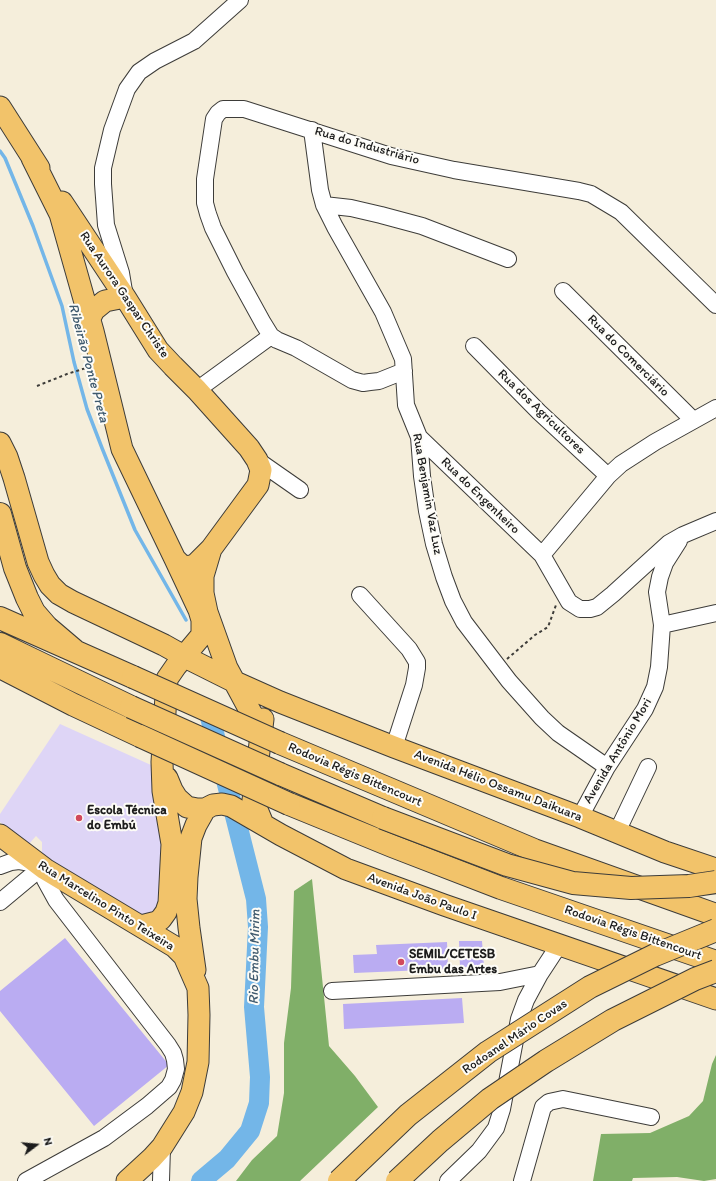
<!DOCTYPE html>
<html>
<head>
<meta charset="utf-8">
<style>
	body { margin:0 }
	#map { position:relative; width:716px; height:1181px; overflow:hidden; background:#f5eedb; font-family:Itim,sans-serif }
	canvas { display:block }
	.north { position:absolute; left:16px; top:1125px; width:40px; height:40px; -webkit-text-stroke:3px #fdfcf7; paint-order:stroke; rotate:74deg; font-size:11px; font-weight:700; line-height:16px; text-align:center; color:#1c1c1c }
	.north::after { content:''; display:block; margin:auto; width:14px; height:18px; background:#1c1c1c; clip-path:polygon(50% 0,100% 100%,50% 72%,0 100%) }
</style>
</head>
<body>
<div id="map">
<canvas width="716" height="1181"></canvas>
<div class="north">N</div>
</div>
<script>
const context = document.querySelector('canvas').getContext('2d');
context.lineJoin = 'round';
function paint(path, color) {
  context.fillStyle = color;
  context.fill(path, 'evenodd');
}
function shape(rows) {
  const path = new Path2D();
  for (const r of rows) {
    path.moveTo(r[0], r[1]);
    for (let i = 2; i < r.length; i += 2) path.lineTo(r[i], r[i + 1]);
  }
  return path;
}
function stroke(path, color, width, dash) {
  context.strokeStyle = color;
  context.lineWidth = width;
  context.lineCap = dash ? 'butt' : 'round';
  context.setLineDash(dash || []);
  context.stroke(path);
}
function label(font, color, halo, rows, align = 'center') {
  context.font = font + ' Itim,sans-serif';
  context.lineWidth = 4;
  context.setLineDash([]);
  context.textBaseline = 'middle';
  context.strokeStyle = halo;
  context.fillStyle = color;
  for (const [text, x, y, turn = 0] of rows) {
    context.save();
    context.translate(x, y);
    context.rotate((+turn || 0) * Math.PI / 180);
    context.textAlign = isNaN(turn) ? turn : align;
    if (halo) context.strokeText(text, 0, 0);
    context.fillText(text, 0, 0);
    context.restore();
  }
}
const built = shape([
	[60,724,151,765,153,795,164,836,157,912,143,917,42,854,42,842,36,836,28,845,0,822,0,814]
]);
const forest = shape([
	[312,879,329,1046,355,1076,378,1107,300,1181,236,1181,252,1160,277,1136,284,1093,284,1043,291,988,294,891],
	[716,1055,716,1179,704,1181,677,1177,633,1178,632,1181,593,1181,601,1134,650,1133,689,1116,703,1101,712,1064]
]);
const stream = shape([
	[0,151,5,158,33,226,62,306,74,362,87,409,102,448,135,530,186,620]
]);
const river = shape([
	[201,1181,227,1159,250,1131,259,1103,260,1077,254,1007,258,927,256,899,210,717]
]);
const building = shape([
	[65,938,169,1065,94,1126,0,1011,0,991],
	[459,941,482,941,484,967,460,967],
	[447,942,448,969,354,973,353,955,377,954,376,945],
	[462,998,464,1023,344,1029,343,1004]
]);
const path = shape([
	[37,386,67,374,86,368],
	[507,659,535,635,548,627,556,605]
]);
const minor = shape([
	[312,130,320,190,324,205,335,227,383,312,403,359,406,405,419,437,422,476,427,511,434,544,444,577,453,601,464,622,509,681,542,718,558,733,607,767],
	[324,205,351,208,381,215,422,226,508,259],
	[124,291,121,273,106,225,103,184,103,168,112,130,127,89,139,72,155,61,194,41,240,0],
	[563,291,693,420],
	[271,336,263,323,235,272,213,228,208,214,205,203,205,179,214,119,218,113,223,109,244,109,391,156,454,170,579,191,591,194,621,212,716,305],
	[474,346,539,412,608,476],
	[197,390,271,336,277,340,296,348,352,380,363,383,370,382,379,381,404,371],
	[716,408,655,442,621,464,608,476,542,555,569,602,580,609,590,609,597,607,613,594,669,543,683,535,716,521],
	[419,437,542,555],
	[257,460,300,490],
	[360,595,409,649,417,662,417,668,414,685,394,747],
	[662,625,716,613],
	[580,817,607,767,645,709,655,687,659,667,662,625,657,592,660,577,665,563,679,541],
	[617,832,648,767],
	[0,866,11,862,19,861,37,864],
	[0,902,42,867,45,880,56,900,168,1045,173,1053,175,1060,176,1069,173,1080,169,1087,147,1106,104,1138,26,1181],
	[332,991,500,982,540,974],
	[161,1181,162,1147],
	[448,1181,479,1151,496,1128,502,1109,519,1019,526,1000,540,974,559,945],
	[522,1181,543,1107,549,1102,563,1099,651,1117]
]);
const major = shape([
	[0,107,39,168],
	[32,158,60,214,93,331,122,449,175,559,199,610,202,620,202,635,176,666,167,679,162,762,163,791,172,844,169,903,166,912,161,919,157,922,141,926],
	[62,202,125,297,158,350,173,366,197,390,249,448,257,460,261,470,258,485,211,549,196,564,192,566,183,567,175,559],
	[89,320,94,310,105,301,125,297],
	[0,443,7,457,14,478,38,562,44,575,50,585,59,594,73,602,164,645,189,659,233,681,280,702,394,747,580,817,665,852,716,869],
	[211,549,203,576,203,593,207,612,227,668,262,733],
	[263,719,253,800,263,824],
	[167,778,172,790,177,798,187,807,197,809,205,809,213,805,222,804,231,806,281,835,346,869,444,905,716,999],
	[0,835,45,869,175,947,184,956,198,988,199,1015,198,1062,192,1092,184,1112,162,1147,152,1158,127,1181],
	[195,970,189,928,186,899,187,877,191,838,196,825,205,809]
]);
const highway = shape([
	[0,514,15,568,27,598,34,612,47,627,74,650],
	[0,618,133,677],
	[0,644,131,707],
	[0,667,74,705,140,736],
	[280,743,534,850,716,915],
	[280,774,383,818],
	[289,804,392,846,501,888,716,962]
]);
const highwayBridge = shape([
	[133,677,280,743],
	[131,707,280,774],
	[140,736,289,804],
	[383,818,507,865,573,883,631,888,689,886,716,882],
	[339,1181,408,1115,488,1052,590,987,655,955,716,930],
	[397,1181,440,1141,490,1099,546,1061,613,1020,695,979,716,971]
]);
const markers = [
	[79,818,4,"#d1495b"],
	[401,962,4,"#d1495b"]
];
const streetNames = [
	["Rua do Industriário",367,146,16],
	["Rua Aurora Gaspar Christe",124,295,56],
	["Rua do Comerciário",628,356,45],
	["Rua dos Agricultores",541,412,44],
	["Rua Benjamin Vaz Luz",427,494,80],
	["Rua do Engenheiro",480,496,44],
	["Avenida Antônio Mori",618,751,-59],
	["Rodovia Régis Bittencourt",355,775,23],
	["Avenida Hélio Ossamu Daikuara",498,786,21],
	["Avenida João Paulo I",422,897,20],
	["Rua Marcelino Pinto Teixeira",106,906,32],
	["Rodovia Régis Bittencourt",633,933,19],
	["Rodoanel Mário Covas",515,1037,-34]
];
const poiNames = [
	["Escola Técnica",87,811],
	["do Embú",87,826],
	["SEMIL/CETESB",409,955],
	["Embu das Artes",409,970]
];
const waterNames = [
	["Ribeirão Ponte Preta",88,363,75],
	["Rio Embu Mirim",255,957,-89]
];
paint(built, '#ded5f6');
paint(forest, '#80af68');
stroke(stream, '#73b6e8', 3.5);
stroke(river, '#73b6e8', 20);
paint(building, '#baacf2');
stroke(minor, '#3d3c39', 18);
stroke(major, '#3d3c39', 23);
stroke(highway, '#3d3c39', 24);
stroke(path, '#3d3c39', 2, [3, 3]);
stroke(minor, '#fff', 16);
stroke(major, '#f2c36a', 21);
stroke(highway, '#f2c36a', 22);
stroke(highwayBridge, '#3d3c39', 24, []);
stroke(highwayBridge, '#f2c36a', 22);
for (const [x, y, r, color] of markers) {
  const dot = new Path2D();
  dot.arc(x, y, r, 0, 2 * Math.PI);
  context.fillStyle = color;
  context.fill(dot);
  stroke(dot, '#fdfcf7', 1.5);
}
label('13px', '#1c1c1c', '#fdfcf7', streetNames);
label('bold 13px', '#1c1c1c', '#fdfcf7', poiNames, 'left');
label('italic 14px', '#3f5a6e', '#fdfcf7', waterNames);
</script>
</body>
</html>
